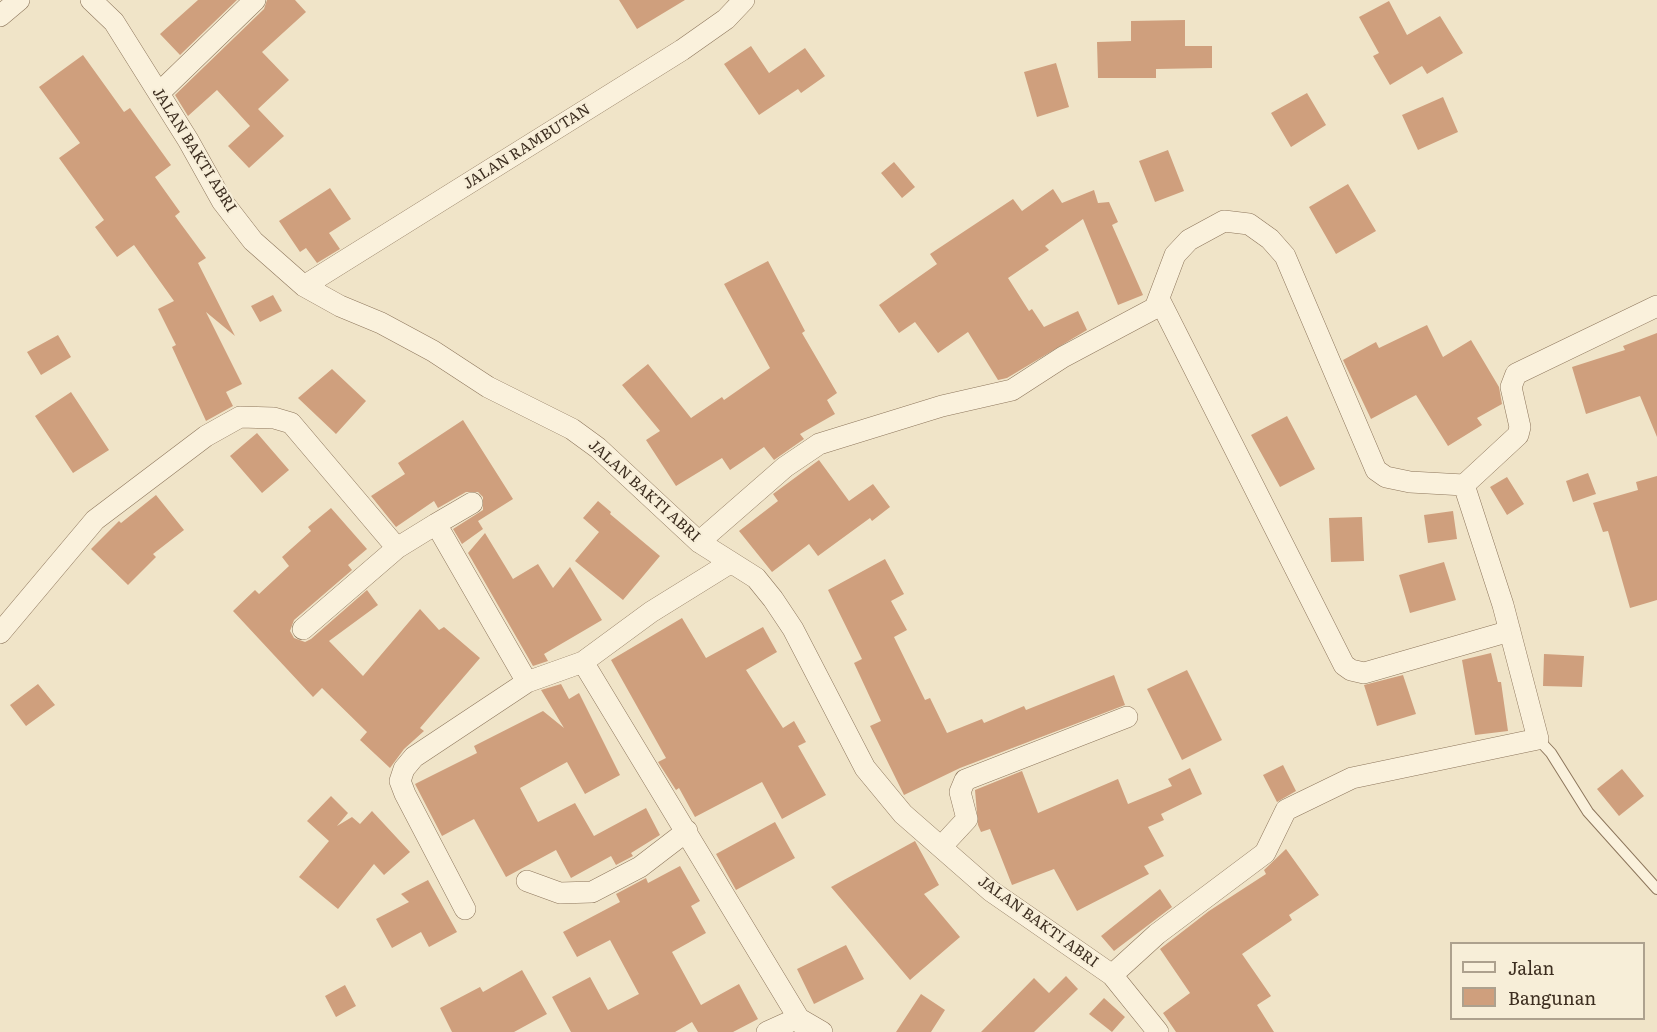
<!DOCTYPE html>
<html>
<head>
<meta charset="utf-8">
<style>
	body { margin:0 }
	#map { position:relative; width:1657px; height:1032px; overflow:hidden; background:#f0e4c8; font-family:Literata,serif }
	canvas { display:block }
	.legend { position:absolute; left:1450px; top:942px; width:195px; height:78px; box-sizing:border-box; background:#f7eed8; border:2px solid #ada18e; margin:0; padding:8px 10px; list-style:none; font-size:18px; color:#3d2e20 }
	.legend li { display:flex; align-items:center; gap:12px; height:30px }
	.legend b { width:30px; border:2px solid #ada18e }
</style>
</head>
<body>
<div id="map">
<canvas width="1657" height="1032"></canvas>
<ul class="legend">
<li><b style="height:8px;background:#faf1dc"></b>Jalan</li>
<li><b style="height:16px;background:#cf9f7d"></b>Bangunan</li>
</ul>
</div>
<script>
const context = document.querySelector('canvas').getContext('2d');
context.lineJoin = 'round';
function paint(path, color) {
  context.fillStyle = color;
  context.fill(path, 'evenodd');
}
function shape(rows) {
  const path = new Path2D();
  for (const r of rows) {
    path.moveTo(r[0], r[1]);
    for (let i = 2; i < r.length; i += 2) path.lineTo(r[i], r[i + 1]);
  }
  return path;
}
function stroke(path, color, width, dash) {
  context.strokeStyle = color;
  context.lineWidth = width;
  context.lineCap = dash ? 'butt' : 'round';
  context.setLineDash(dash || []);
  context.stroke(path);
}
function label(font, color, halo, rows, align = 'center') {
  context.font = font + ' Literata,serif';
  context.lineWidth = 4.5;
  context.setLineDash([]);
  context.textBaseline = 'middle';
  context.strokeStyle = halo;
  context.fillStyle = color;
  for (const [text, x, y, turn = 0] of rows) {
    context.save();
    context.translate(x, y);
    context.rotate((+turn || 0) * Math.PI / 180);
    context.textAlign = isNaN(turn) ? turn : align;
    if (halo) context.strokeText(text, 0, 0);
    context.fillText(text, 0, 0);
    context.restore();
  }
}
const building = shape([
	[198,0,237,0,180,55,160,34],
	[267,0,295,0,306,12,262,52,289,80,258,109,284,136,249,168,228,146,250,126,217,90,188,116,175,95,264,9],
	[619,0,685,0,637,29],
	[1389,1,1407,35,1440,16,1463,53,1427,74,1422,66,1390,85,1373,56,1379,53,1359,17],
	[1185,20,1185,46,1212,46,1212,68,1156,69,1156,78,1098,78,1097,42,1131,41,1131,21],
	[751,46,769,73,805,48,825,76,801,93,798,89,759,115,724,64],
	[83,55,124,112,130,108,171,165,155,177,180,212,175,216,206,258,198,263,235,336,206,312,242,384,226,392,233,406,206,421,172,347,176,345,158,309,174,301,134,245,117,257,95,227,104,220,59,158,80,143,39,87],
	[1056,63,1069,107,1037,117,1024,72],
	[1307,93,1326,125,1291,147,1271,113],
	[1443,97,1458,132,1418,150,1402,115],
	[1168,150,1184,191,1155,202,1139,161],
	[894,162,915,187,902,198,881,173],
	[1348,184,1376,231,1336,254,1309,207],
	[330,188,351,219,329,233,340,249,317,263,306,248,300,252,279,221],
	[1053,189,1062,203,1094,190,1098,203,1109,202,1118,222,1112,225,1143,295,1118,305,1083,219,1045,246,1049,250,1008,278,1029,311,1032,309,1044,327,1078,311,1087,330,1007,378,998,380,968,332,938,353,915,322,899,333,879,305,937,264,930,254,1013,199,1022,211],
	[768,261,805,331,802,333,837,393,827,400,835,414,800,434,804,439,774,460,764,447,730,470,722,458,676,486,646,440,660,431,622,385,648,364,691,418,722,397,724,400,770,368,724,284],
	[273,295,282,311,260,322,251,306],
	[1427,325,1443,357,1471,340,1499,387,1502,404,1477,418,1482,425,1448,446,1416,395,1371,419,1343,360,1376,342,1379,348],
	[1657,333,1657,437,1640,396,1586,414,1572,367,1625,350,1623,346],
	[58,335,71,357,41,375,27,352],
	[332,369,366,401,336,434,298,398],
	[71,392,109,450,73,473,35,416],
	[1287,416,1315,469,1280,487,1251,435],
	[463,420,513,499,478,521,483,529,462,544,453,529,483,510,483,497,478,492,466,492,438,508,434,501,396,527,371,496,405,474,398,463],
	[257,433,289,470,262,493,230,456],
	[819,460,849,501,873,484,890,507,872,521,870,518,818,556,809,544,772,572,739,531,778,501,773,494],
	[1588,473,1596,494,1573,502,1566,481],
	[1657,476,1657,600,1630,608,1608,531,1603,532,1593,503,1638,490,1636,482],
	[1507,477,1524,504,1507,515,1490,487],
	[156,495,184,530,153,554,156,557,128,585,91,549,119,521,121,523],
	[598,501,611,512,610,514,660,556,623,600,575,561,599,532,583,518],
	[331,508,367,549,348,565,352,570,294,620,290,631,294,638,305,642,311,639,367,590,378,605,329,641,363,676,420,609,439,630,444,627,480,658,420,728,424,731,404,749,390,768,360,740,367,732,322,688,313,697,233,611,255,590,259,594,289,566,282,557,311,531,308,527],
	[1453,511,1457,539,1428,543,1424,515],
	[1362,517,1364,561,1331,562,1329,518],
	[485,533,513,579,538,564,553,588,570,567,602,620,544,654,548,661,533,666,468,553],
	[885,559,904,594,891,601,907,630,894,637,925,700,930,698,947,733,982,719,984,723,1024,706,1026,710,1114,675,1125,705,960,768,904,795,870,726,881,721,854,663,862,659,828,590],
	[1444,562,1456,600,1410,613,1399,575],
	[682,618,706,658,763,627,777,652,746,670,783,728,794,721,806,742,798,746,826,795,782,819,762,782,695,817,679,788,676,790,658,762,666,758,611,660],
	[1491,653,1498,682,1501,682,1508,731,1475,735,1462,660],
	[1544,654,1584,656,1582,687,1543,686],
	[1187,670,1222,740,1182,760,1147,689],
	[1403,675,1416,714,1377,726,1364,685],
	[38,684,55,705,26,726,10,705],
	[561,684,569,699,579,693,620,775,585,794,567,762,520,788,538,822,575,803,594,836,646,808,660,835,631,853,633,856,616,865,611,856,571,878,556,850,506,877,474,819,442,836,415,784,477,753,474,746,543,711,564,728,541,690],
	[1283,765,1296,791,1277,802,1263,775],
	[1190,768,1202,794,1161,814,1164,820,1148,827,1164,856,1144,866,1149,874,1077,911,1054,869,1012,885,990,829,981,832,978,825,975,790,1022,771,1038,813,1118,779,1128,804,1172,786,1168,779],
	[1622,769,1644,796,1619,816,1597,789],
	[331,796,348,813,337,826,352,817,360,824,372,811,410,852,384,875,374,864,338,909,299,877,329,841,307,821],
	[775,822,795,858,736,890,716,854],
	[915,841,939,885,924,894,960,937,910,980,831,887],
	[1286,849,1319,895,1289,915,1292,920,1242,954,1271,996,1257,1005,1274,1032,1176,1032,1163,1013,1190,993,1160,949,1209,911,1266,874,1264,870],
	[680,866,700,901,691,906,706,933,672,952,701,1005,739,984,758,1019,733,1032,698,1032,692,1022,675,1032,571,1032,552,997,590,977,608,1010,639,994,610,940,577,957,563,932,620,902,616,894,646,878,648,883],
	[428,880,457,932,429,947,421,932,392,948,376,919,409,902,401,894],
	[1160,889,1172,907,1114,951,1101,936],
	[846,945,864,979,814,1004,797,969],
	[522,970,547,1014,514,1032,452,1032,440,1008,480,987,483,992],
	[1066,976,1078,989,1034,1032,981,1032,1034,978,1049,993],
	[345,985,356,1006,336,1017,325,996],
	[921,994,945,1010,931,1032,896,1032],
	[1104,998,1125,1017,1112,1032,1089,1014]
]);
const service = shape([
	[1538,739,1551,753,1588,812,1657,889]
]);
const minor = shape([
	[91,0,114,22,188,140,222,201,253,241,304,286,340,306,381,323,433,351,488,387,572,429,598,448,699,542,756,578,773,599,793,629,865,768,903,814,991,891,1112,975,1158,1032],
	[0,16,19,0],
	[159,93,255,0],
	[304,286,682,50,726,19,744,0],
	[1159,299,1344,665,1351,670,1364,673,1510,631],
	[472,503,436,524,527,682],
	[699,542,785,467,819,444,942,406,1012,390,1063,357,1155,308,1175,255,1189,240,1224,221,1249,224,1270,239,1285,256,1376,470,1386,477,1410,482,1464,485],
	[303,629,397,548,436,524],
	[0,633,95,520,206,436,240,417,274,418,291,423,397,548],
	[583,662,807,1032],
	[941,847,967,819,960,792,965,780,1127,717],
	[527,881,560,893,592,892,640,867,687,831],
	[465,909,405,794,400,781,404,769,414,757,527,682,583,662,651,612,730,563],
	[1112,975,1157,934,1265,853,1286,810,1352,778,1538,739,1503,605,1464,485,1518,435,1520,427,1511,387,1516,374,1657,306],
	[767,1032,798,1018,822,1032]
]);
const streetNames = [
	["JALAN RAMBUTAN",527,147,-32],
	["JALAN BAKTI ABRI",194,150,58],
	["JALAN BAKTI ABRI",644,491,42],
	["JALAN BAKTI ABRI",1038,922,36]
];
paint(building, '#cf9f7d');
stroke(service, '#8d765c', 12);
stroke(minor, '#8d765c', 22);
stroke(service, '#faf1dc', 10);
stroke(minor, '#faf1dc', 21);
label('15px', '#3d2e20', '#f7eed8', streetNames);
</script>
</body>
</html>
